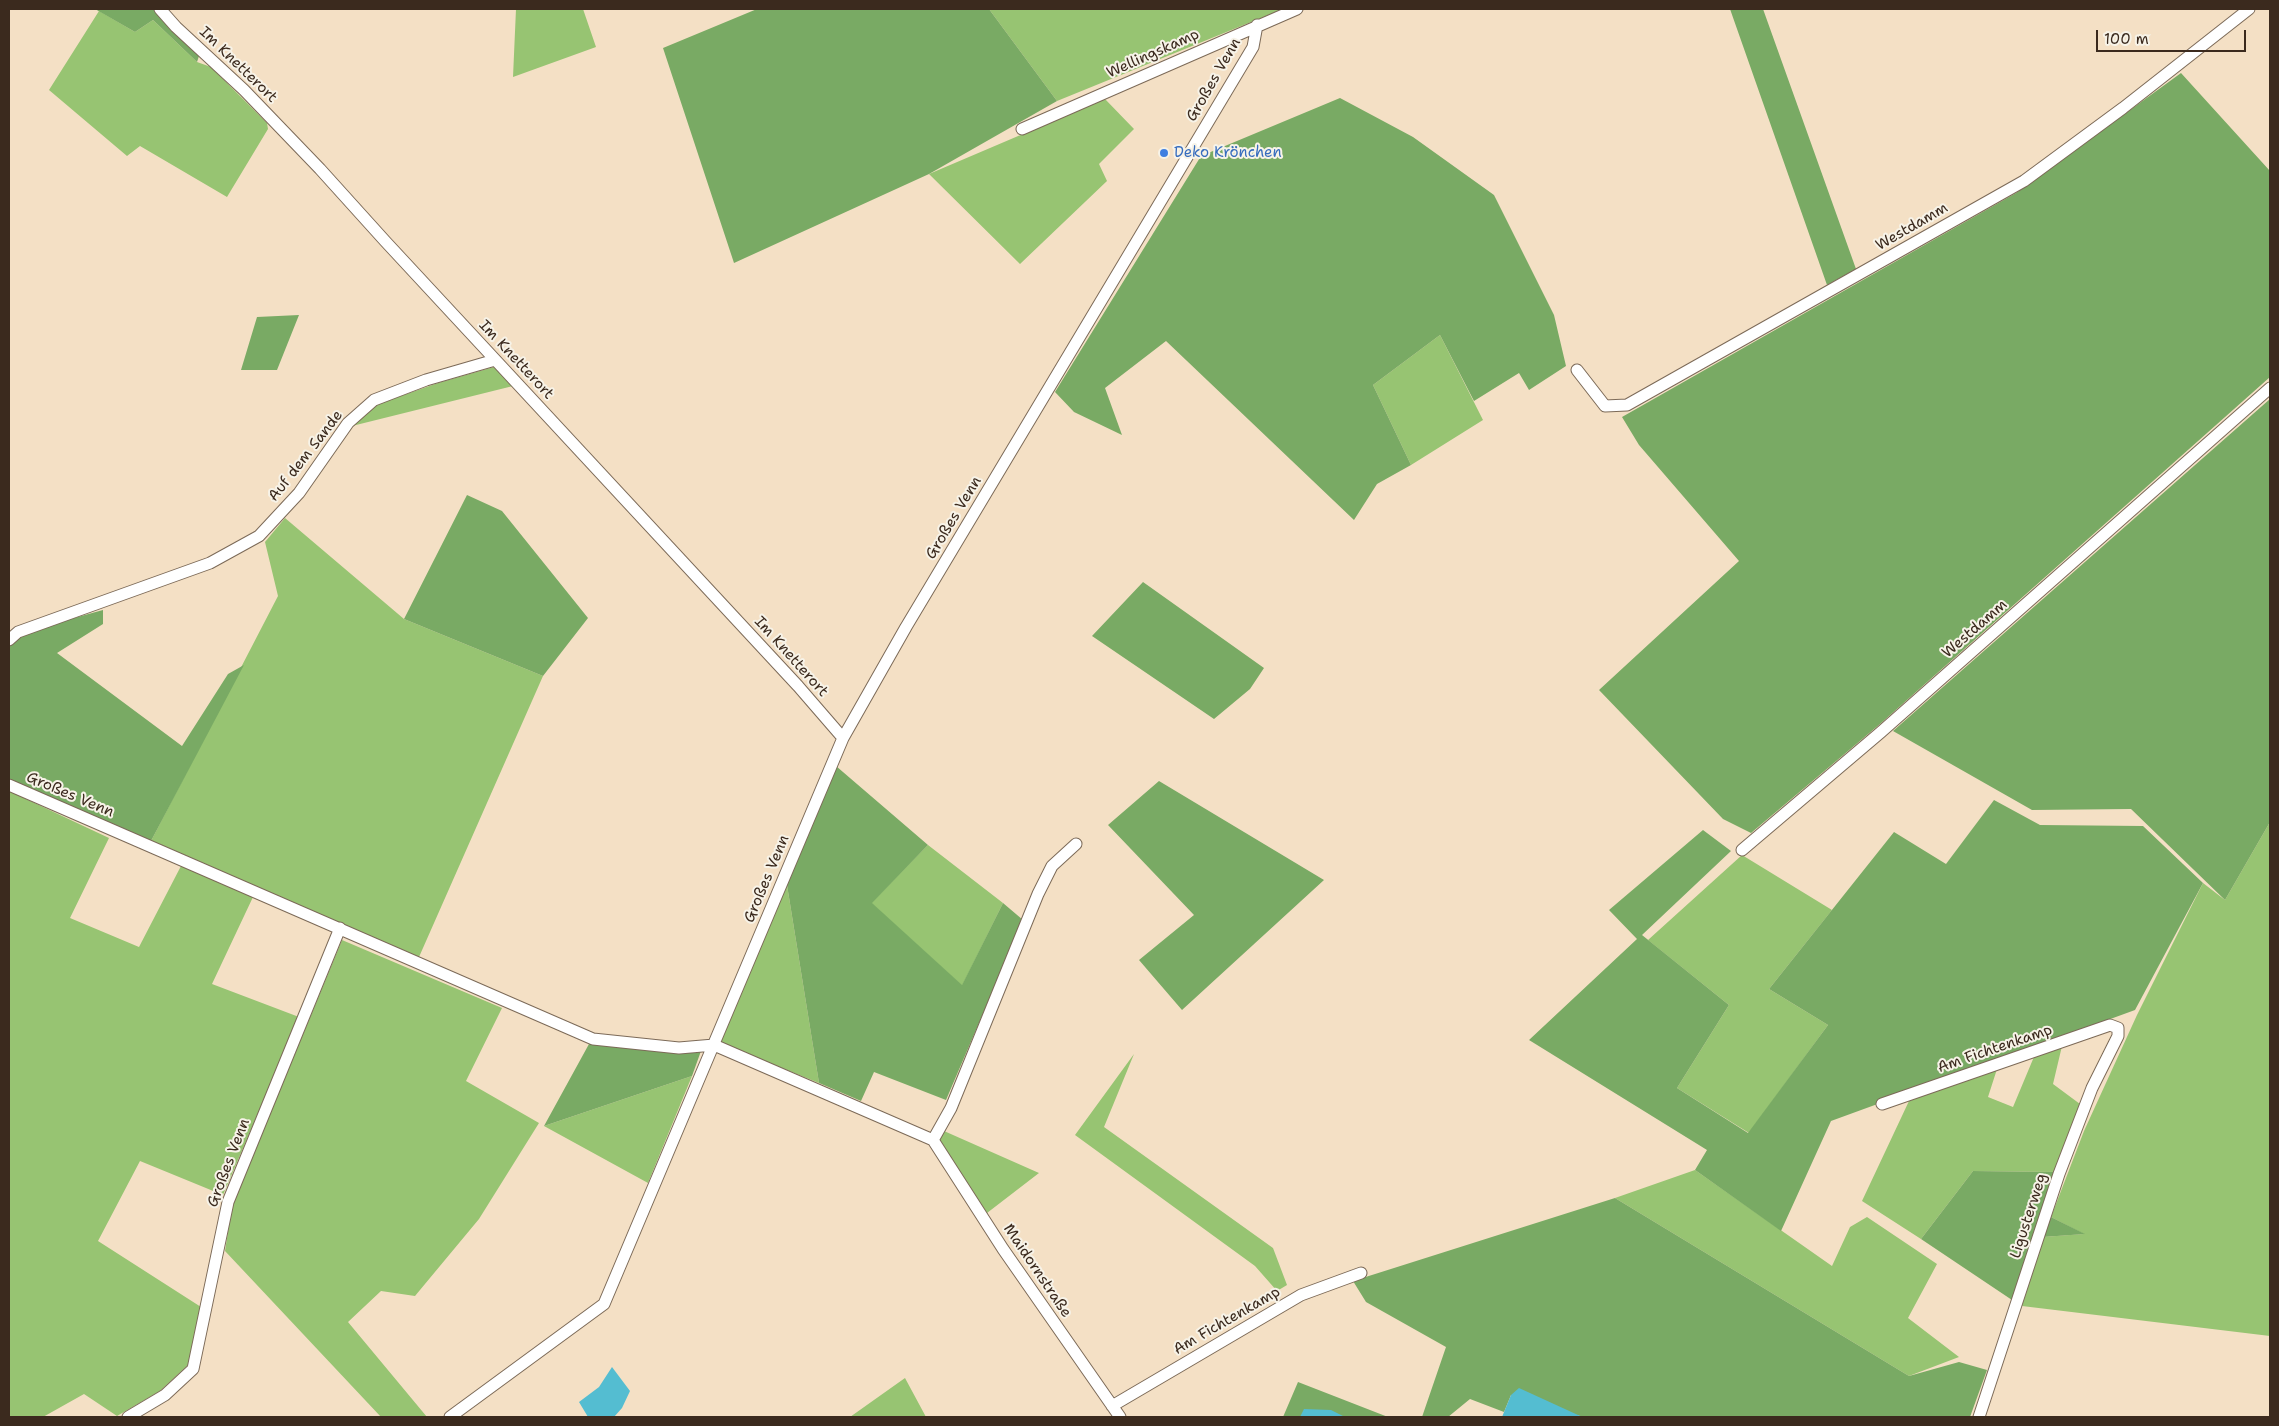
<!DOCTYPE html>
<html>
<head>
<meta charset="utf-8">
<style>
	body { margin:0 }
	#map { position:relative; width:2279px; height:1426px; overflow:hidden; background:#f4e0c5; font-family:"Shantell Sans",sans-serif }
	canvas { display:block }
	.frame { position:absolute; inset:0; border:10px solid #3b2a1e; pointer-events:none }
	.scale { position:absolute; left:2096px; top:30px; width:150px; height:22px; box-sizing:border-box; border:2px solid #3b2a1e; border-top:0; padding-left:6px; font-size:15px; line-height:18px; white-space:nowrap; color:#3b2a1e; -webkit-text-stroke:4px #f7f3e8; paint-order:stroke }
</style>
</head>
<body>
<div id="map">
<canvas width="2279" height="1426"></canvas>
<div class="frame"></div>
<div class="scale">100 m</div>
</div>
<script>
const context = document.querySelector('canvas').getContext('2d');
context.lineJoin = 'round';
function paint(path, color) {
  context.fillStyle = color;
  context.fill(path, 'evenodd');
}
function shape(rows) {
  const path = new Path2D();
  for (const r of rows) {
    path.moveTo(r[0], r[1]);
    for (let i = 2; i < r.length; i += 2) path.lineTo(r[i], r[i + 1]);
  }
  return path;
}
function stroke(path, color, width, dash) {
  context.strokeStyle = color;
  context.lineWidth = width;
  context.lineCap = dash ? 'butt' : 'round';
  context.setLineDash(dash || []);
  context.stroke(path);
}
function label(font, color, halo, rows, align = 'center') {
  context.font = font + ' "Shantell Sans",sans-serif';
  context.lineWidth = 4;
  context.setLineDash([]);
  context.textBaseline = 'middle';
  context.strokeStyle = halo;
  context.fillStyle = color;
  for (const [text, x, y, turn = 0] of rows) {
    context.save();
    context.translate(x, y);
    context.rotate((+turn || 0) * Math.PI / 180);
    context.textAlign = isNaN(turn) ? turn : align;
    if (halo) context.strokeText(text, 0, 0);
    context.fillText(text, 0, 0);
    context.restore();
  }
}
const green = shape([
	[516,9,583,9,596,47,513,77],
	[989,9,1283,9,1057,101],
	[99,11,135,32,153,20,197,62,211,67,267,123,268,129,227,197,140,146,127,156,49,90],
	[1105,99,1134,129,1099,164,1107,181,1020,264,929,174],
	[1440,335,1483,420,1411,465,1373,385],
	[494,367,513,386,352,426,378,404,438,383],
	[285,518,404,619,543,676,419,957,151,841,278,596,265,542],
	[9,791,109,838,70,918,139,947,181,866,253,897,212,984,299,1017,223,1195,140,1161,98,1241,201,1307,188,1365,160,1391,117,1416,84,1394,43,1417,9,1417],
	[2270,822,2270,1336,2022,1306,2043,1237,2084,1234,2051,1217,2084,1131,2137,1015,2203,883,2225,900],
	[928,845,1003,903,962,986,871,903],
	[1742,855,1832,910,1769,989,1828,1025,1749,1133,1677,1088,1729,1005,1648,940],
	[787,885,819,1083,720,1043],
	[342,940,502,1008,466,1081,539,1123,479,1219,415,1296,381,1291,348,1322,427,1417,381,1417,225,1251,232,1206],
	[2062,1046,2053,1084,2080,1104,2056,1172,1973,1171,1921,1239,1862,1201,1909,1101,1997,1069,1988,1097,2013,1107,2036,1052],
	[1134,1054,1104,1127,1273,1248,1287,1285,1277,1291,1255,1266,1075,1135],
	[692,1076,648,1183,544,1126],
	[944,1131,1039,1173,987,1213,939,1139],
	[1695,1170,1832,1266,1850,1227,1867,1217,1937,1264,1908,1318,1959,1357,1909,1376,1615,1198],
	[905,1378,926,1417,850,1417]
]);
const forest = shape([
	[95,9,155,9,161,18,199,56,197,62,153,20,135,32],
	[757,9,989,9,1057,101,929,174,734,263,663,48],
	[1730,9,1763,9,1856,269,1827,285],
	[2181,73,2270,171,2270,377,1880,724,1751,833,1723,819,1599,690,1739,561,1639,445,1622,417,2016,193],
	[1340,98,1413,137,1494,195,1554,315,1566,366,1529,390,1519,373,1474,401,1440,335,1373,385,1411,465,1377,484,1354,520,1166,341,1105,388,1122,435,1074,412,1055,392,1201,156],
	[299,315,277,370,241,370,257,317],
	[2270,399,2270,822,2225,900,2131,809,2032,810,1893,731],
	[467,495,502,511,588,618,543,676,404,619],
	[1143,582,1264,668,1250,689,1214,719,1092,636],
	[103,610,103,624,57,653,182,746,228,674,244,665,151,841,9,786,9,636],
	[836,766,928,845,872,903,962,985,1003,903,1023,920,946,1100,874,1072,861,1101,819,1083,787,885],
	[1159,781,1324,880,1182,1010,1139,960,1194,915,1108,825],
	[1994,800,2040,825,2143,826,2203,883,2135,1010,1831,1121,1781,1231,1695,1170,1707,1150,1529,1040,1637,939,1609,910,1703,830,1731,851,1642,935,1729,1005,1677,1088,1748,1133,1828,1025,1769,989,1894,832,1946,864],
	[589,1044,701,1051,692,1076,544,1126],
	[1973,1171,2056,1172,2012,1300,1921,1239],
	[1615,1198,1909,1376,1959,1362,1987,1370,1970,1417,1583,1417,1511,1395,1504,1412,1470,1399,1448,1417,1422,1417,1446,1347,1366,1302,1353,1281],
	[2051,1217,2085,1234,2043,1237],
	[1298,1382,1388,1417,1283,1417]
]);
const water = shape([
	[612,1367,630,1391,622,1408,614,1417,588,1417,579,1402,599,1387],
	[1519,1388,1578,1415,1583,1417,1502,1417,1511,1395],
	[1304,1409,1331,1410,1345,1417,1300,1417]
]);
const minor = shape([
	[160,9,176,27,244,90,320,169,385,241,798,686,843,738],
	[1022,129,1297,9],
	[1577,370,1605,406,1627,405,2024,181,2123,108,2249,9],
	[9,640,18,632,210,563,259,536,299,493,348,423,374,400,426,380,495,360],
	[9,785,593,1039,679,1048,714,1045,933,1140,1003,1249,1120,1417],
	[1742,850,1881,732,2270,388],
	[1882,1104,2110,1025,2118,1028,2118,1036,2092,1088,2059,1174,1979,1417],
	[933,1140,951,1108,1038,894,1052,866,1076,844],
	[1112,1406,1301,1295,1361,1273],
	[128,1417,165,1395,193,1369,228,1202,340,928],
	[450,1417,604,1304,843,738,906,627,1253,47,1257,25]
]);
const markers = [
	[1164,153,5,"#3f7fe0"]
];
const streetNames = [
	["Wellingskamp",1153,54,-24],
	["Im Knetterort",238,65,44],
	["Großes Venn",1214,80,-60],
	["Westdamm",1912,227,-30],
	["Im Knetterort",516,360,47],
	["Auf dem Sande",306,456,-52],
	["Großes Venn",954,518,-59],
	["Westdamm",1975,629,-41],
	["Im Knetterort",791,657,48],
	["Großes Venn",70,795,23],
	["Großes Venn",767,879,-67],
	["Am Fichtenkamp",1995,1049,-19],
	["Großes Venn",229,1163,-69],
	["Ligusterweg",2029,1216,-72],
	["Maidornstraße",1037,1271,56],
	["Am Fichtenkamp",1227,1321,-30]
];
const shopNames = [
	["Deko Krönchen",1174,153]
];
paint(green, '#97c472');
paint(forest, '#79aa64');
paint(water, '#54bdd1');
stroke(minor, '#7c6a58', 13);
stroke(minor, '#fff', 11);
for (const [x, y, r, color] of markers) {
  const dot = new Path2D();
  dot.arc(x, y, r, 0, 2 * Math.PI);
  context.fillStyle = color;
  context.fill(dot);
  stroke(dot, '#f7f3e8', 2);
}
label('15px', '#3b2a1e', '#f7f3e8', streetNames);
label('15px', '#366cbe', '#f7f3e8', shopNames, 'left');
</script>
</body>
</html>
